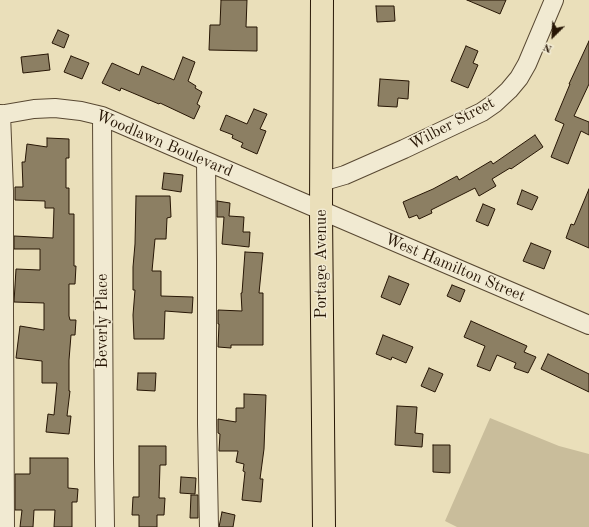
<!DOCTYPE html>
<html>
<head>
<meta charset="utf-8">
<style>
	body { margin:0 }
	#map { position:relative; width:589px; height:527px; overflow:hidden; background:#eadfba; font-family:"Old Standard TT",serif }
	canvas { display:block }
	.north { position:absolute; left:533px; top:16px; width:40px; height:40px; -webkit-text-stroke:3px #f1ead2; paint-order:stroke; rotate:204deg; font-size:11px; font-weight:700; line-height:16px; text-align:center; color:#271605 }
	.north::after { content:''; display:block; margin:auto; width:14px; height:18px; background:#271605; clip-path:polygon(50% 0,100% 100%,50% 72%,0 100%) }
</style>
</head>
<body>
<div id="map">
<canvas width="589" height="527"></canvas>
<div class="north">N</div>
</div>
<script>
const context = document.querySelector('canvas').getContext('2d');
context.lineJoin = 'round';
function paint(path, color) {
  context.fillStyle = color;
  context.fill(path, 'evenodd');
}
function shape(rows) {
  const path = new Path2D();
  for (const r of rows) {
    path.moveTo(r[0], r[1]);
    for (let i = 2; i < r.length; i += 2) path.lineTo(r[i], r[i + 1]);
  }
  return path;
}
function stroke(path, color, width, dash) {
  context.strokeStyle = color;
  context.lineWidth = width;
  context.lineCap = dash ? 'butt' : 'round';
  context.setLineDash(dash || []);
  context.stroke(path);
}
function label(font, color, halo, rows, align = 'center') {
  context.font = font + ' "Old Standard TT",serif';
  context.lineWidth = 3;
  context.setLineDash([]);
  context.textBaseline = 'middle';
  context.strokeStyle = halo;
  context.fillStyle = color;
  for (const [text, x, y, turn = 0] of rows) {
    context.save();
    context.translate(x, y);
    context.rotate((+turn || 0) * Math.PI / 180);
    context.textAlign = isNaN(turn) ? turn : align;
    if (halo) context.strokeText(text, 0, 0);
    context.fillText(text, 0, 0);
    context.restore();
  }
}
const green = shape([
	[490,418,559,446,589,454,589,527,457,527,445,521]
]);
const building = shape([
	[221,0,247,0,246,27,257,27,257,51,209,50,210,25,220,25,221,0],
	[467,0,506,0,500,14,467,0],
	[376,6,394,6,395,21,377,22,376,6],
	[58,30,69,35,64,48,52,43,58,30],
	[589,41,589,84,574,116,589,122,589,135,581,131,568,164,551,157,564,124,555,120,570,84,569,84,589,41],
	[466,46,478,51,473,63,478,65,468,88,451,81,466,46],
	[48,54,50,70,23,73,21,57,48,54],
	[71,56,89,63,82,79,64,72,71,56],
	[183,57,195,62,188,81,196,86,195,88,202,92,197,104,200,106,194,119,160,103,159,104,121,88,120,91,102,83,112,63,139,75,142,66,174,80,183,57],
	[380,79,409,81,408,99,398,98,397,107,378,106,380,79],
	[254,109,267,114,260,129,266,131,257,154,241,147,243,143,232,138,233,135,220,130,226,115,247,124,254,109],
	[535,135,543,147,511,169,510,168,492,179,496,186,479,196,475,188,431,210,432,213,419,219,417,215,409,218,403,202,433,189,457,176,459,180,491,161,493,164,535,135],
	[47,138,69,139,69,158,66,158,66,188,69,188,69,214,74,214,74,266,76,266,75,284,69,284,69,316,70,320,76,320,75,335,71,335,69,360,69,391,70,391,67,416,71,416,69,434,46,432,48,414,54,415,57,383,42,383,42,361,16,358,20,326,44,330,44,303,14,302,16,269,40,270,40,249,14,249,14,236,53,238,54,208,45,208,45,201,15,200,15,187,23,187,22,162,25,162,27,144,47,147,47,138],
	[164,173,183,175,181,192,162,189,164,173],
	[589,189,589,248,566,238,571,224,574,225,589,189],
	[522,190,538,197,532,210,517,204,522,190],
	[136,196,170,196,171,217,167,218,166,239,155,239,152,271,161,271,161,296,193,297,192,313,165,311,164,339,134,339,133,315,135,290,133,290,133,267,135,244,136,196],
	[217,201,230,203,229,216,244,217,243,232,250,232,249,247,222,244,224,217,217,217,217,201],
	[483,204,495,209,488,226,476,221,483,204],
	[531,243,551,251,544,269,523,261,531,243],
	[245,252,263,253,259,293,263,293,263,345,231,345,231,348,218,347,219,324,218,324,218,310,242,311,241,293,242,293,245,252],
	[389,276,409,284,400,305,381,297,389,276],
	[452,285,465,290,460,302,447,296,452,285],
	[471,321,527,346,524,352,536,357,528,373,514,368,516,363,497,355,490,371,477,366,485,346,464,337,471,321],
	[383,335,413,347,406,363,392,357,391,360,376,354,383,335],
	[548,354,589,374,589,392,541,369,548,354],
	[429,368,443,374,435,392,421,386,429,368],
	[138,373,156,373,155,391,137,390,138,373],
	[244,394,266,395,264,449,260,479,263,479,261,502,242,500,245,472,243,471,244,464,236,462,238,451,219,451,220,434,218,433,218,419,236,422,236,408,244,408,244,394],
	[397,406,417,407,415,433,423,434,422,447,395,445,397,406],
	[433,445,450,445,450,473,433,472,433,445],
	[139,446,166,446,166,465,160,465,159,498,165,498,164,515,157,515,157,527,139,527,139,515,132,515,133,497,139,497,139,446],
	[30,458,68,458,68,488,78,489,77,502,72,502,72,527,54,527,55,510,34,510,33,527,20,527,22,510,15,510,15,474,30,474,30,458],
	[181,477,196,478,195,494,180,493,181,477],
	[191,495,198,495,198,518,190,518,191,495],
	[222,512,235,515,233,527,219,527,222,512]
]);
const minor = shape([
	[1,114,4,191,4,313,5,527],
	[0,115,34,109,55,108,81,111,102,116,206,161,589,325],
	[102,116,104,462,105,527],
	[206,161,207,261,207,424,209,527],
	[321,182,345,175,404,149,482,112,495,103,509,90,519,78,527,64,554,0]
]);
const major = shape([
	[322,0,321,211,324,527]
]);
const streetNames = [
	["Wilber Street",452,124,-28],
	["Woodlawn Boulevard",164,144,23],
	["Portage Avenue",322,264,-90],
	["West Hamilton Street",455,268,23],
	["Beverly Place",103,321,-90]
];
paint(green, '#c9bd9b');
paint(building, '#8c7f63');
stroke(building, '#271605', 1);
stroke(minor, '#584832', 20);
stroke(major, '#271605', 24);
stroke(minor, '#f1ead2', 18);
stroke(major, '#eadfba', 22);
label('16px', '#271605', '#f1ead2', streetNames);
</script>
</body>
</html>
